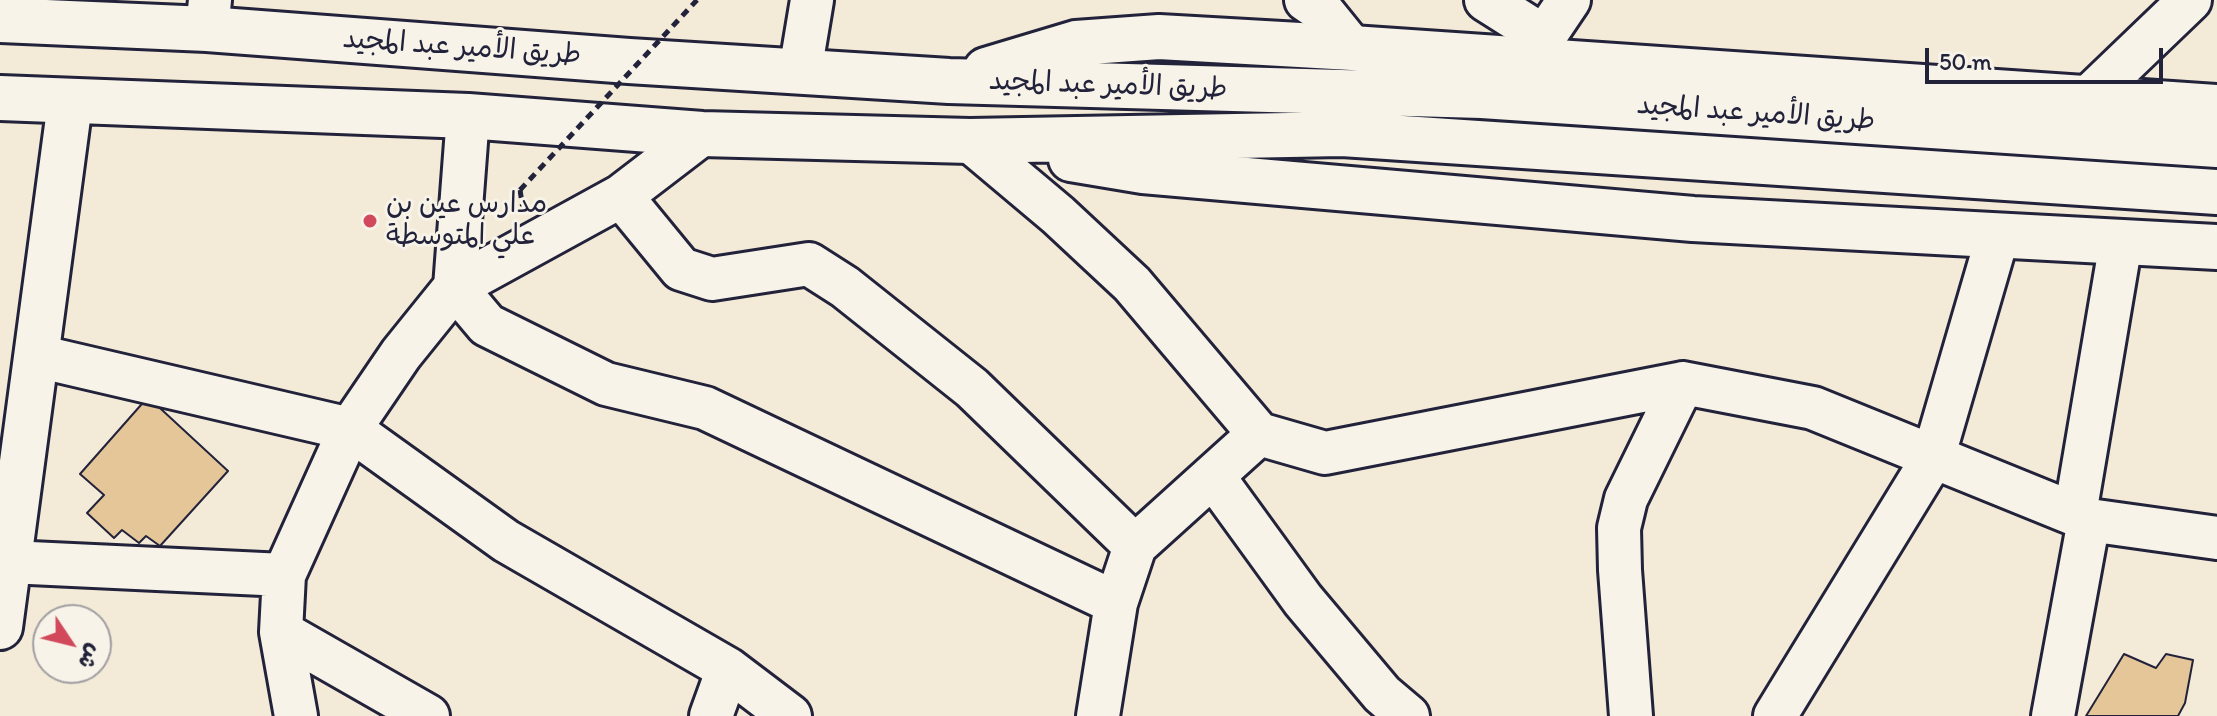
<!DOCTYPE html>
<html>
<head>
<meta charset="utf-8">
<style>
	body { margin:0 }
	#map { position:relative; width:2217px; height:716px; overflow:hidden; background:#f3ead8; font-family:Itim,"Playpen Sans Arabic",sans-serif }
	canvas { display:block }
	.north { position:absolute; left:32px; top:604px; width:80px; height:80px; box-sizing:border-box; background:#f7f3e8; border:2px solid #a29fa3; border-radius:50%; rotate:125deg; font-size:22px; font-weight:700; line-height:32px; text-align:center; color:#22223b }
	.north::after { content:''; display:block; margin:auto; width:28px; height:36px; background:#d1495b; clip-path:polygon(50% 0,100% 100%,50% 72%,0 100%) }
	.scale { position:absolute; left:1925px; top:48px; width:238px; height:36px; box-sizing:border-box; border:4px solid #22223b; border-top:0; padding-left:10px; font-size:24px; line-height:28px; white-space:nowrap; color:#22223b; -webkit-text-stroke:6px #f7f3e8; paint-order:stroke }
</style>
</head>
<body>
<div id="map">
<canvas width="2217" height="716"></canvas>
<div class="north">ش</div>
<div class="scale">50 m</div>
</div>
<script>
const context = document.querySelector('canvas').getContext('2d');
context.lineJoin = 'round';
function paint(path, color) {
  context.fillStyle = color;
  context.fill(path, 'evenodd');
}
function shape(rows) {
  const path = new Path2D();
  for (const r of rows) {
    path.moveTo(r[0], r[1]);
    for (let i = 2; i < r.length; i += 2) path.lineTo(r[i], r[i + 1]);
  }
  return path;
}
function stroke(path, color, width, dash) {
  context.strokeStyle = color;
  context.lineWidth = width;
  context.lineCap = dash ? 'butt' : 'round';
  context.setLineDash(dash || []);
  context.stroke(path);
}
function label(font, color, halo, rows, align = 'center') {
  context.font = font + ' Itim,"Playpen Sans Arabic",sans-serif';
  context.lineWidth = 6;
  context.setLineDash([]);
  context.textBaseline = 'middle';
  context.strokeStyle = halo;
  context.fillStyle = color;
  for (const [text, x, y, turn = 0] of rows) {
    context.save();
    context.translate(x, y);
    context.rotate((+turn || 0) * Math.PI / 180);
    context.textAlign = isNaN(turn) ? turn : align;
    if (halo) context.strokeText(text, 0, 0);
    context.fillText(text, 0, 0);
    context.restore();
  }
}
const building = shape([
	[148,397,228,471,160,546,146,536,139,543,122,530,114,538,87,513,104,495,80,474,148,397],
	[2124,654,2156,668,2166,654,2193,660,2185,703,2178,716,2086,716,2124,654]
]);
const path = shape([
	[520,190,523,209]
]);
const minor = shape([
	[1306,0,1322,11,1352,48],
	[1486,0,1543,36],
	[207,29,210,0],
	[1528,61,1569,0],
	[800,72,812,0],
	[2089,97,2190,0],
	[468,116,455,287,487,325,606,384,705,408,1116,603],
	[970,141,1058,215,1132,284,1259,434,1325,453,1683,383,1813,408,2089,520,2217,538],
	[621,196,681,269,712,279,809,264,845,287,972,388,1135,546],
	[37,356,350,429,506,541,728,669,790,716],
	[1213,476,1303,600,1382,694,1408,716],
	[2075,514,2121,242],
	[0,565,9,562,284,575],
	[281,632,428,716],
	[296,716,281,632,284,575,350,429,401,354,455,287,621,196,702,134],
	[711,716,728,669],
	[1098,716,1116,603,1135,546,1259,434],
	[1631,716,1620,570,1619,528,1626,499,1683,383],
	[1775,716,1933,458,1998,235],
	[2053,716,2089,520]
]);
const major = shape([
	[0,20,207,29,629,61,949,81,1482,96,2217,145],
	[986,70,1076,43,1159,37,1352,48,2217,107],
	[0,98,468,116,702,134,970,141,1342,134,2217,192],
	[1071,159,1143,171,1693,219,2217,247],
	[0,627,70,103]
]);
const pathBridge = shape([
	[520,190,697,0]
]);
const markers = [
	[370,221,8,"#d1495b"]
];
const streetNames = [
	["طريق الأمير عبد المجيد",462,48,4],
	["طريق الأمير عبد المجيد",1108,86,2],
	["طريق الأمير عبد المجيد",1756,114,4]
];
const poiNames = [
	["مدارس عين بن",386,205],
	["علي المتوسطة",386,237]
];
paint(building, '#e4c698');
stroke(building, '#22223b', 2);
stroke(minor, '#22223b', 48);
stroke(major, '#22223b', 50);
stroke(path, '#22223b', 5, [8, 6]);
stroke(minor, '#f7f3e8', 42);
stroke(major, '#f7f3e8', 44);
stroke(pathBridge, '#22223b', 5, [8, 6]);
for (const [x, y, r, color] of markers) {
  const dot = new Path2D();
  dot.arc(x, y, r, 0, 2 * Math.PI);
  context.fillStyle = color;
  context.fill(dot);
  stroke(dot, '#f7f3e8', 3);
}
label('28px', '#22223b', '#f7f3e8', streetNames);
label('28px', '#22223b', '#f7f3e8', poiNames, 'left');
</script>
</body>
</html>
